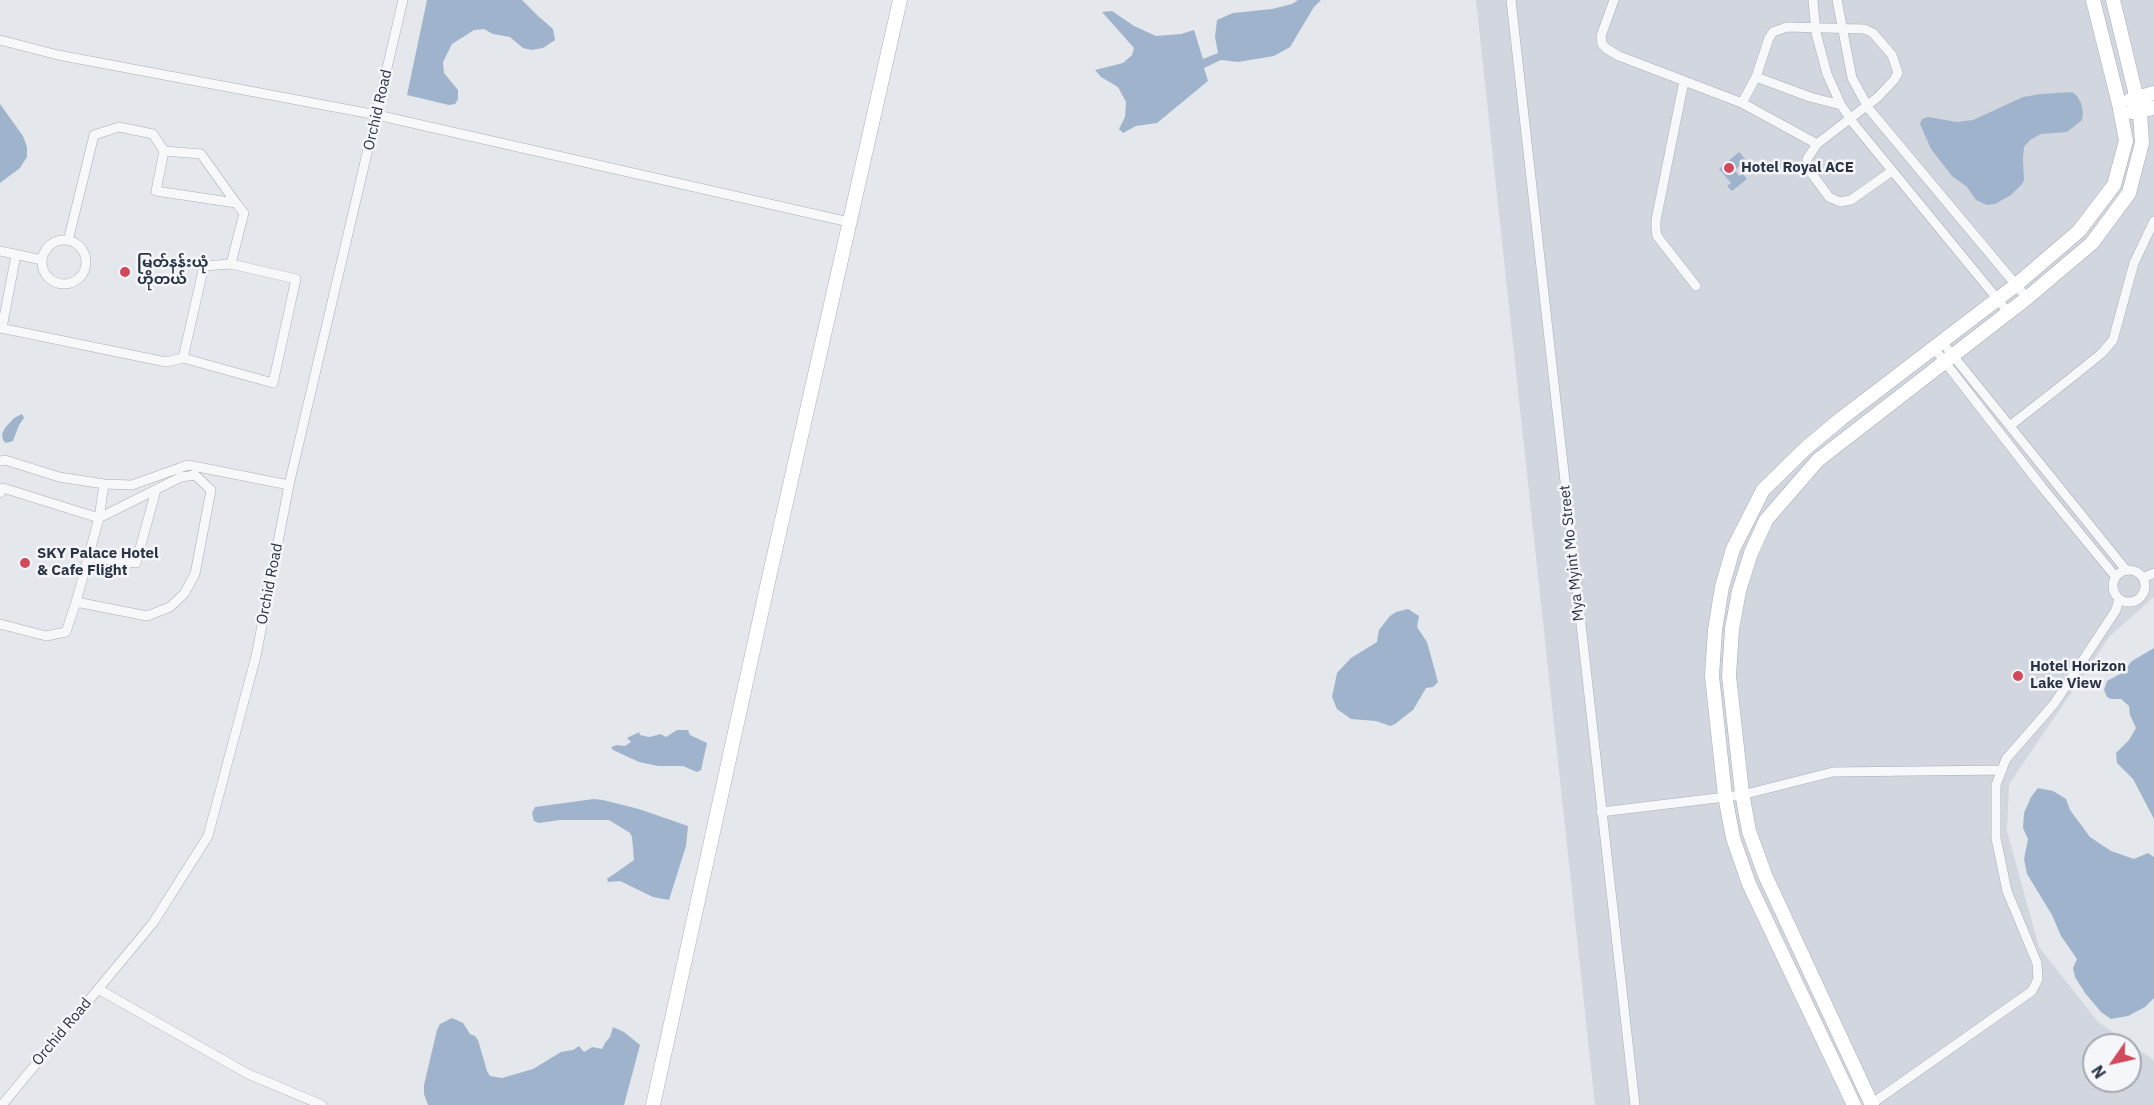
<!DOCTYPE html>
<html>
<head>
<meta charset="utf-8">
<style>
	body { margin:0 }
	#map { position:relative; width:2154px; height:1105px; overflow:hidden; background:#e4e7ec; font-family:"IBM Plex Sans",sans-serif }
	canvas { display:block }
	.north { position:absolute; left:2082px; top:1033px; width:60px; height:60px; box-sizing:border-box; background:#f4f6f9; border:2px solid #a4a8b1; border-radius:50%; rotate:236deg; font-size:16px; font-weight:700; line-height:24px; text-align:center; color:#2b3445 }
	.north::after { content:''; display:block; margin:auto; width:21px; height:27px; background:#d1495b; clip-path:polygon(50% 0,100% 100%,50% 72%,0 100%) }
</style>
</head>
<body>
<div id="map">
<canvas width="2154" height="1105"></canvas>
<div class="north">N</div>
</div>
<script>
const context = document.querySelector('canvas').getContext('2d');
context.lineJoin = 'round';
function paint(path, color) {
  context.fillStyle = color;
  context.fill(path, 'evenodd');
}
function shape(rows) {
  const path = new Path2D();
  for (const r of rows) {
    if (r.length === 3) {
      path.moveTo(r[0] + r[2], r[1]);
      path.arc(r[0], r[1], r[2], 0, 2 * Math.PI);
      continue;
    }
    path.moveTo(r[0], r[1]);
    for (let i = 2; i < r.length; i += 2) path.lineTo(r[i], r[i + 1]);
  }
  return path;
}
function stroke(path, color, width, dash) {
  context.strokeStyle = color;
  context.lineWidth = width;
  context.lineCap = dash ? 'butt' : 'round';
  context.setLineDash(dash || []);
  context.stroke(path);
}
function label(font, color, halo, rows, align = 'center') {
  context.font = font + ' "IBM Plex Sans","Noto Sans Myanmar",sans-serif';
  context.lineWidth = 5;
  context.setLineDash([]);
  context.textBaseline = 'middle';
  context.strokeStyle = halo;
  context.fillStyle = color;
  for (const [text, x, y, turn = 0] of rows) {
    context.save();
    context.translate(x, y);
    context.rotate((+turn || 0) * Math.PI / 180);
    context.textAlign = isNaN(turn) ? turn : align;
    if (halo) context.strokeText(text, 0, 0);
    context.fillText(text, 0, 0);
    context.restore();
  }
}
const built = shape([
	[1476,0,2154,0,2154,597,2110,636,2009,784,2007,831,2039,947,2098,1022,2154,1060,2154,1105,1595,1105],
	[2094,1045,2130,1045,2130,1081,2094,1081]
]);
const water = shape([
	[427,0,522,0,538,16,553,29,555,40,543,48,531,50,523,48,510,37,493,34,484,29,474,30,452,44,443,62,444,73,458,90,458,99,455,104,449,105,407,95],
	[1298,0,1321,0,1314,7,1290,47,1274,56,1238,62,1221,60,1204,68,1208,81,1157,123,1136,126,1123,133,1119,129,1125,117,1126,102,1118,87,1101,77,1095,70,1123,63,1132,55,1134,48,1102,12,1112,11,1134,26,1156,36,1181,34,1194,30,1203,59,1218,53,1215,37,1217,20,1233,13,1272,9,1292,4],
	[2072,92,2077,96,2081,103,2083,113,2082,120,2067,132,2041,134,2030,140,2024,147,2023,159,2024,180,2022,184,2011,195,1995,204,1987,205,1976,200,1967,187,1952,176,1931,149,1920,124,1922,119,1928,117,1957,122,1973,120,2023,97,2041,94],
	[0,104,23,136,27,147,27,157,20,168,0,183],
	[1739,152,1746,160,1735,170,1739,176,1743,174,1747,179,1732,191,1727,186,1731,183,1719,169],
	[22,414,24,418,19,425,13,441,6,443,3,440,2,434,5,428,14,418],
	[1408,609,1419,616,1417,627,1427,642,1438,682,1433,687,1426,688,1413,710,1395,724,1390,726,1376,721,1351,719,1337,709,1332,697,1337,673,1351,658,1377,642,1379,630,1390,616,1396,612],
	[2154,648,2154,819,2133,779,2117,763,2116,753,2129,740,2136,728,2130,715,2129,706,2121,699,2111,699,2107,697,2104,690,2107,681,2122,673,2132,661],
	[677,730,688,730,690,735,707,743,701,770,697,772,683,766,658,766,639,762,613,750,611,747,617,745,625,746,631,742,627,738,639,732,640,735,649,737,661,734,666,737],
	[2038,788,2053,791,2066,799,2070,810,2090,837,2111,851,2134,859,2148,853,2154,857,2154,998,2145,1007,2128,1016,2111,1019,2101,1012,2085,993,2075,977,2073,968,2077,959,2061,936,2052,915,2027,874,2024,859,2028,839,2023,828,2024,813,2031,797],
	[594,799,603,800,639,809,688,826,686,846,669,900,653,897,620,881,608,882,607,879,634,860,632,837,630,833,609,820,560,820,539,823,534,821,532,813,535,807],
	[452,1018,463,1023,470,1034,475,1036,478,1040,487,1071,490,1076,502,1078,533,1069,561,1052,573,1050,579,1046,584,1052,592,1047,602,1049,605,1043,610,1037,613,1027,624,1032,640,1045,624,1105,428,1105,424,1094,424,1085,437,1030,440,1024]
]);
const street = shape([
	[1511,0,1635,1105],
	[1614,0,1601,36,1602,44,1607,49,1619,56,1742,103,1817,144],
	[1813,0,1816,33,1827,74,1841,105,1854,124,2008,312],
	[1837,0,1852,78,1869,109,2027,298],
	[0,40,58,55,377,115,849,222],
	[1756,77,1810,97,1841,105],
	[1684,81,1656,220,1656,229,1657,236,1696,286],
	[1742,103,1756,77,1769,38,1773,32,1787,27,1864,29,1873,33,1892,55,1898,73,1894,80,1878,97,1817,144,1807,159,1807,167,1829,197,1840,202,1851,200,1892,171],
	[164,151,201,154,236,203],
	[64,262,22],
	[0,251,42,260],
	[0,328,166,362,183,358,273,383,296,279,231,264,244,213,236,203,156,191,164,151,153,134,119,127,94,135,68,241],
	[2,328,16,255],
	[1942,342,2126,570],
	[1934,348,2042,487,2115,576],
	[183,358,204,266,231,264],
	[2011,425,2071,378,2102,353,2113,340,2134,263,2154,221],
	[0,461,5,460,59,477,104,484],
	[0,493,3,488,99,518,76,602,66,632,46,636,0,624],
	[99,518,104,484,132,485,188,465,289,485],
	[89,557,136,563,156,490],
	[2129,586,16],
	[2143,578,2154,573],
	[76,602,147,616,170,607,184,594,195,574,211,490,195,475,181,477,99,518],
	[1601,812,1742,795,1833,772,2002,770],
	[98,989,248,1074,322,1105],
	[2,1105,153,923,208,836,256,656,289,485,403,0],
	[1870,1105,2032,991,2038,979,2037,963,2007,891,1996,838,1996,785,2006,759,2054,704,2116,610,2119,599]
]);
const secondary = shape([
	[2130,100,2154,93],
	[2132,112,2154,108],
	[653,1105,770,573,900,0],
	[1854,1105,1749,884,1733,838,1725,796,1712,676,1715,630,1722,587,1733,549,1763,490,1806,448,1842,418,2016,285,2079,231,2114,185,2126,141,2119,104,2093,0],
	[1872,1105,1765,875,1749,831,1742,793,1729,676,1732,629,1739,591,1751,553,1766,520,1818,460,2027,298,2092,243,2129,193,2142,143,2140,112,2113,0]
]);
const markers = [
	[1729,168,6,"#d1495b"],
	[125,272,6,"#d1495b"],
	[25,563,6,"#d1495b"],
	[2018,676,6,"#d1495b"]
];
const streetNames = [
	["Orchid Road",378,110,-77],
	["Mya Myint Mo Street",1572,553,-96],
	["Orchid Road",270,584,-79],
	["Orchid Road",62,1032,-50]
];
const poiNames = [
	["Hotel Royal ACE",1741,168],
	["မြတ်နန်းယုံ",137,263],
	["ဟိုတယ်",137,280],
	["SKY Palace Hotel",37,554],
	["& Cafe Flight",37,571],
	["Hotel Horizon",2030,667],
	["Lake View",2030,684]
];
paint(built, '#d2d6de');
paint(water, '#9fb4cc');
stroke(street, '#a9aeb7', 10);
stroke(secondary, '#a9aeb7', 15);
stroke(street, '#f7f8fa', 9);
stroke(secondary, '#fff', 14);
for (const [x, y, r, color] of markers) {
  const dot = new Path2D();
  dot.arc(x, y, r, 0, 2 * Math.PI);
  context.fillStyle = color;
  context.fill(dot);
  stroke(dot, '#f4f6f9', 2);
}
label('15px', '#2b3445', '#f4f6f9', streetNames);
label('bold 15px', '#2b3445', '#f4f6f9', poiNames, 'left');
</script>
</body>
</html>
